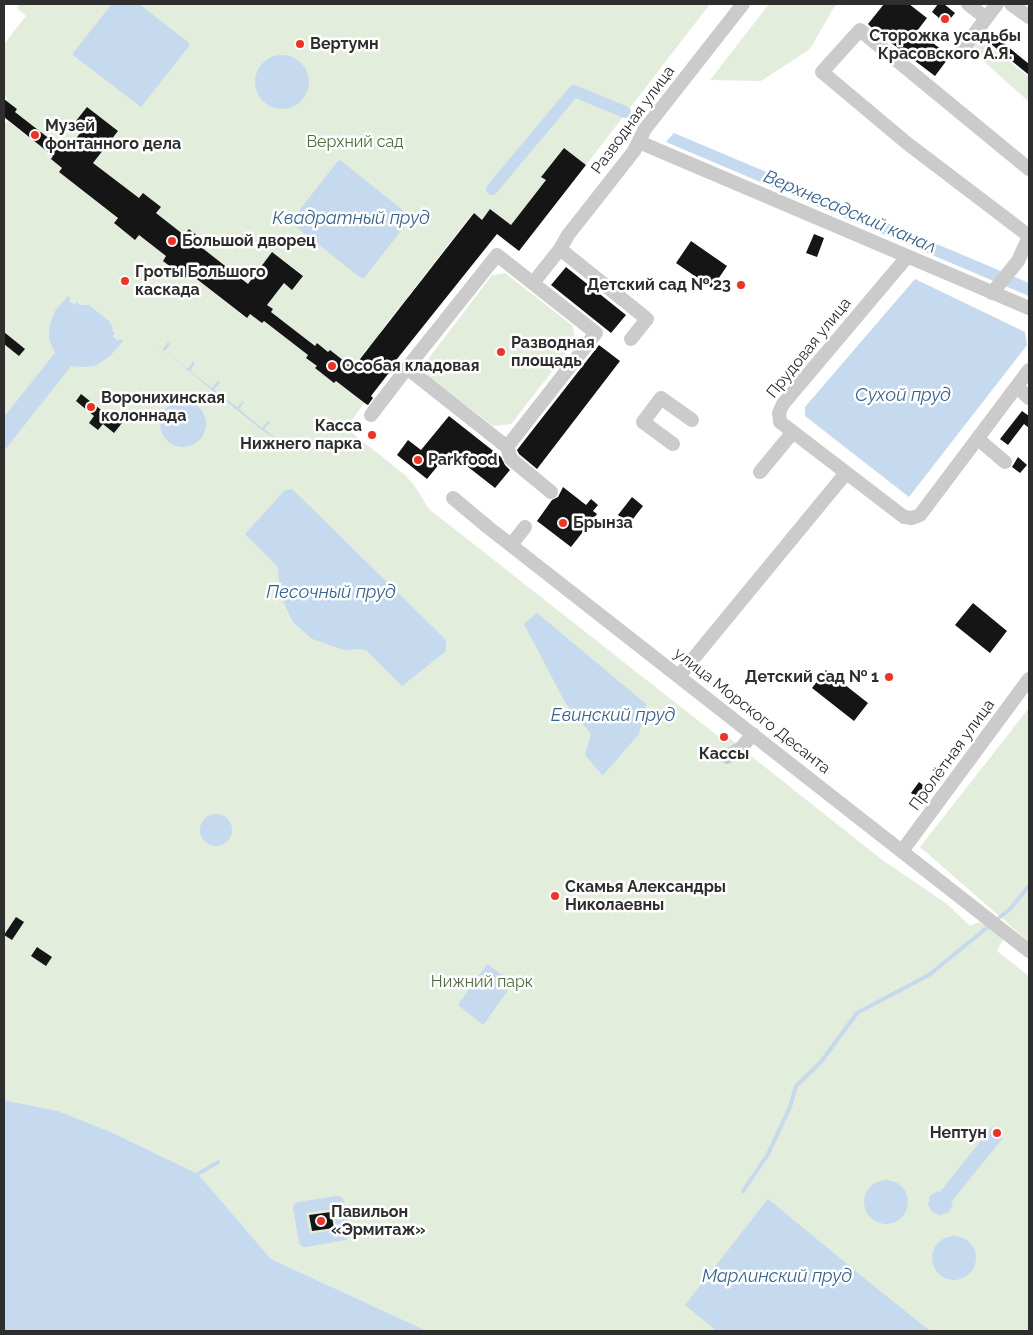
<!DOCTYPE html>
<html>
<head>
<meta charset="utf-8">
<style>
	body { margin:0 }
	#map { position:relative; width:1033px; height:1335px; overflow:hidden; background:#fff; font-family:Raleway,sans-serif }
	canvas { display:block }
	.frame { position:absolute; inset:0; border:5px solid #2e2e2e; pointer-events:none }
</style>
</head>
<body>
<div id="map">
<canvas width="1033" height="1335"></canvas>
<div class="frame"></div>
</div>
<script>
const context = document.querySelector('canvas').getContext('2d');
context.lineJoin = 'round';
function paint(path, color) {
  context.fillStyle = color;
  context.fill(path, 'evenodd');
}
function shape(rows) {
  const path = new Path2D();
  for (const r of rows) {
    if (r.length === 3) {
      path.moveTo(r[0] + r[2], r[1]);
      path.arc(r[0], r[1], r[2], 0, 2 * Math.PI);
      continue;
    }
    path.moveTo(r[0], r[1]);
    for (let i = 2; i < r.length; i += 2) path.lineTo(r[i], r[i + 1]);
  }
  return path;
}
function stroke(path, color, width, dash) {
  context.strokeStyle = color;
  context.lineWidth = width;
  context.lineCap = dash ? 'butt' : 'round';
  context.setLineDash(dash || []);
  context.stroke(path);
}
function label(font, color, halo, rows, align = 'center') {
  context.font = font + ' Raleway,sans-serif';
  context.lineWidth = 5;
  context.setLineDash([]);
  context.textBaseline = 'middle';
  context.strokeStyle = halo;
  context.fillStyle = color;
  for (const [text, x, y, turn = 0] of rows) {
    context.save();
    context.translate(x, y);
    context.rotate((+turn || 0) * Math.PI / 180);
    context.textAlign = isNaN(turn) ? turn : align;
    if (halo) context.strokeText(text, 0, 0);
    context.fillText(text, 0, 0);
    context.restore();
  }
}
const green = shape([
	[20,4,710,4,586,165,564,148,541,176,546,180,511,225,491,209,482,220,473,213,408,296,417,304,399,308,379,334,388,342,379,353,369,346,351,369,348,364,330,350,328,352,317,343,315,346,271,312,273,309,267,305,284,283,292,289,303,275,272,252,248,284,196,243,200,237,189,229,184,235,156,213,160,207,143,193,139,198,93,163,118,131,87,107,75,121,84,128,68,149,60,147,15,112,17,109,6,100,7,98,4,95,4,44,26,16,17,8],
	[769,4,836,4,810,49,761,81,710,80],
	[979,38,1029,77,1029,102,970,49],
	[8,121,53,156,62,168,59,172,118,218,114,223,135,239,139,235,166,256,163,261,184,278,189,273,246,318,250,314,262,323,264,321,308,355,306,358,317,366,316,369,334,383,336,381,347,389,356,378,373,391,346,428,405,475,414,485,429,509,719,737,723,732,741,748,881,859,947,904,970,926,979,922,994,929,1003,940,997,951,1029,976,1029,1331,427,1331,271,1259,198,1174,113,1133,58,1111,4,1100,4,122,6,123],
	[505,273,573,326,575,342,511,424,493,426,428,376,426,362,492,275],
	[1029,708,1029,942,920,847]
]);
const water = shape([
	[112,4,139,4,189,43,189,46,141,107,73,55,73,53],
	[282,82,27],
	[674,133,1029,283,1029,296,666,142],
	[340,160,410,216,411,218,364,278,361,278,291,223,291,221,338,161],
	[915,279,1025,332,1027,345,909,497,805,416,805,407],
	[68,296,70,298,69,301,74,305,77,302,80,305,89,305,110,322,113,328,112,330,115,333,113,337,118,341,120,339,123,341,109,357,95,366,84,367,71,366,4,451,4,417,55,353,49,339,49,332,51,321,55,311],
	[153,341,163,349,168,342,170,344,165,351,188,369,193,361,195,363,190,371,212,388,218,381,220,382,214,390,237,407,243,401,244,402,239,409,262,428,268,421,270,422,264,429,279,441,262,430,212,390],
	[183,424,23],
	[292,489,446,640,446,651,402,686,367,651,360,649,344,650,312,639,293,622,283,601,279,582,278,567,245,534,285,490],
	[537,613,646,704,639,734,604,774,602,775,585,755,591,734,566,704,524,624],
	[216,830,16],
	[487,964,513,983,484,1024,482,1024,458,1005],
	[4,1100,58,1111,113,1133,198,1174,271,1259,427,1331,4,1331],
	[991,1128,1003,1138,951,1202,953,1204,949,1212,941,1215,933,1213,928,1205,930,1196,938,1191,940,1192],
	[886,1202,22],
	[768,1199,875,1287,930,1331,717,1331,685,1305],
	[954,1258,22]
]);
const stream = shape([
	[198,1174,218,1162],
	[743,1191,768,1154,790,1107,796,1086,821,1062,857,1013,929,975,1011,908,1029,886]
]);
const canal = shape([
	[492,189,574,91,625,112],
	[338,1202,344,1234,305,1241,299,1208,338,1202]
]);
const building = shape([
	[884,4,909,4,927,18,917,31,950,56,935,76,874,30,868,24],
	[938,4,944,4,955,13,946,24,932,12],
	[991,33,1029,64,1029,75,986,40],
	[4,99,17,109,15,112,60,147,62,144,68,149,84,128,75,122,87,107,118,131,93,163,139,198,143,193,161,207,156,213,184,235,189,229,200,238,196,243,248,284,272,252,303,276,292,290,284,283,267,305,273,309,271,312,315,346,317,343,328,352,330,350,353,368,474,213,482,220,490,209,511,225,546,180,541,177,564,148,586,165,519,251,497,234,393,364,395,365,371,396,373,398,368,405,366,404,336,381,334,383,315,368,317,366,306,358,308,355,264,321,262,323,250,314,247,318,189,273,185,278,163,261,166,256,139,235,135,240,114,223,118,218,59,172,62,168,51,159,53,156,4,117],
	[814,234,824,238,817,257,806,253],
	[691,241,727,266,712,288,676,263],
	[566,267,626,315,611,333,551,285],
	[4,332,25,349,19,356,4,344],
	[599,345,620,361,537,469,519,454,517,450],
	[81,394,110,417,112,415,122,423,114,433,103,424,98,430,89,423,94,416,76,401],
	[1022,411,1029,416,1029,428,1024,424,1008,445,1000,439],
	[449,416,501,457,505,465,510,470,495,488,449,452,427,479,397,455,408,440,421,450],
	[1018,457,1027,465,1020,473,1012,467],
	[563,487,586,505,591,499,598,505,593,511,597,514,571,547,537,521,552,500,558,497],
	[632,497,643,506,629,524,618,515],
	[973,603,1007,631,990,653,955,625],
	[826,670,868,703,854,721,812,688],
	[919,782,928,789,920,800,911,793],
	[16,917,24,922,12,940,4,935],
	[37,947,52,957,46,966,31,956],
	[331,1212,334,1228,312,1231,309,1215]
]);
const minor = shape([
	[968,4,986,18],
	[1011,4,1029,17],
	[962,50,997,4],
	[639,142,1029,308],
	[1029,169,860,30,822,72,908,144,1029,236],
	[560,249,647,319,631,339],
	[907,257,783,404,779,413,780,422,904,517,912,518,920,515,1029,370],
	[533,283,560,249,568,235,634,151,645,129,743,4],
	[992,293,1018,261,1029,237],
	[1017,387,1029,398],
	[371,415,407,368],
	[978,439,1005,462],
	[673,444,643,422,661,398,692,420],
	[507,447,596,333,497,255,407,368,507,447,511,459,551,492],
	[760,472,793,432],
	[453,498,489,528,1029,951],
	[511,545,525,527],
	[679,676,846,473],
	[727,757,741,748,753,734],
	[902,851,1029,679]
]);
const markers = [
	[945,19,5,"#f43021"],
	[300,44,5,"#f43021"],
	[35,135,5,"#f43021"],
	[172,241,5,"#f43021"],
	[125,281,5,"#f43021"],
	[741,285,5,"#f43021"],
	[501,352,5,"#f43021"],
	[332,366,5,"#f43021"],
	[91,407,5,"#f43021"],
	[372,435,5,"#f43021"],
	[418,460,5,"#f43021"],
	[563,523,5,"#f43021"],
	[889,677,5,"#f43021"],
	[724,737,5,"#f43021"],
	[555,896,5,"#f43021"],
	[997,1133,5,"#f43021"],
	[321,1221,5,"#f43021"]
];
const poiNames = [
	["Сторожка усадьбы",945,36,"center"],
	["Красовского А.Я.",945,54,"center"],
	["Вертумн",310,44],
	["Музей",45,126],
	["фонтанного дела",45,144],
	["Большой дворец",182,241],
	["Гроты Большого",135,272],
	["каскада",135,290],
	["Детский сад № 23",731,285,"right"],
	["Разводная",511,343],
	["площадь",511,361],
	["Особая кладовая",342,366],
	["Воронихинская",101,398],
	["колоннада",101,416],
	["Касса",362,426,"right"],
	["Нижнего парка",362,444,"right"],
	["Parkfood",428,460],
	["Брынза",573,523],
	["Детский сад № 1",879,677,"right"],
	["Кассы",724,754,"center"],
	["Скамья Александры",565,887],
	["Николаевны",565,905],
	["Нептун",987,1133,"right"],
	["Павильон",331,1212],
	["«Эрмитаж»",331,1230]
];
const streetNames = [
	["Разводная улица",633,120,-54],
	["Прудовая улица",809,348,-51],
	["улица Морского Десанта",752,711,38],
	["Пролётная улица",952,755,-54]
];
const parkNames = [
	["Верхний сад",355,142],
	["Нижний парк",482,982]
];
const waterNames = [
	["Верхнесадский канал",850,212,23],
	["Квадратный пруд",351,219],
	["Сухой пруд",903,396],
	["Песочный пруд",331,593],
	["Евинский пруд",613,716],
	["Марлинский пруд",777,1277]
];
paint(green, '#e2eddb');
paint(water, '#c5d9ef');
stroke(stream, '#c5d9ef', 4);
stroke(canal, '#c5d9ef', 12);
paint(building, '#151515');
stroke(minor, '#cbcbcb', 14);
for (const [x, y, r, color] of markers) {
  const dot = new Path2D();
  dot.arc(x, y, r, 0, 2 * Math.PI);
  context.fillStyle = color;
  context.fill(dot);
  stroke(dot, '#fff', 2);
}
label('bold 16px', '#2e2e2e', '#fff', poiNames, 'left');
label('16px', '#2e2e2e', '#fff', streetNames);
label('16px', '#496e38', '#fff', parkNames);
label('italic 18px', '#356398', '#fff', waterNames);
</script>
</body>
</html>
